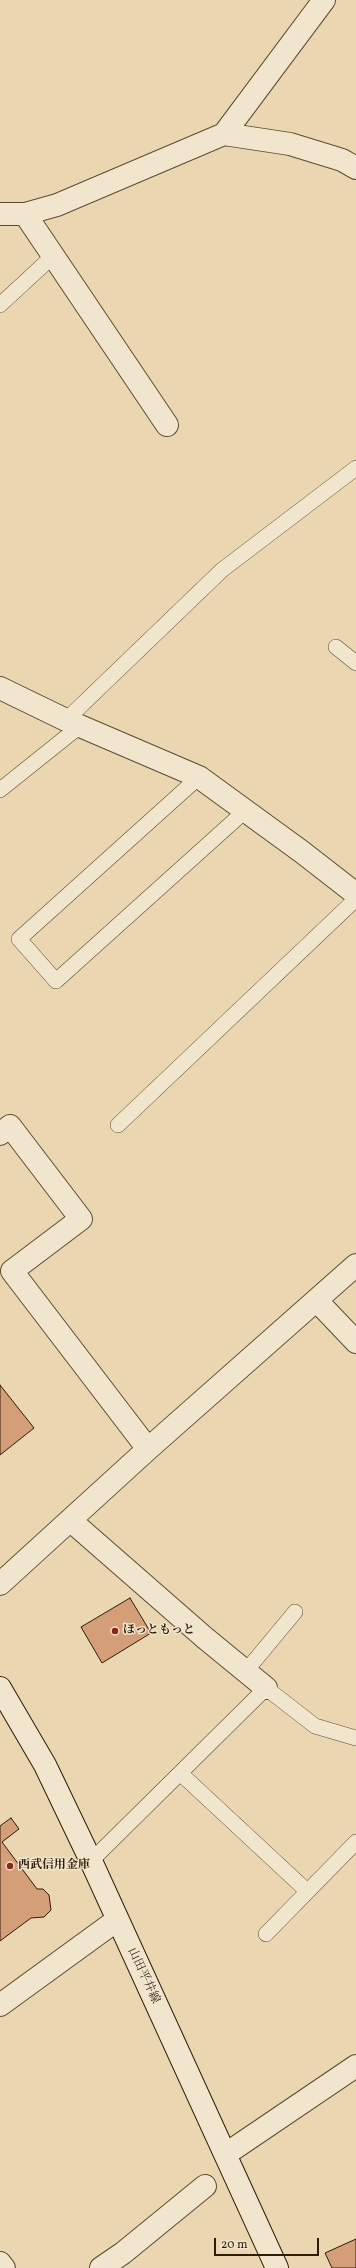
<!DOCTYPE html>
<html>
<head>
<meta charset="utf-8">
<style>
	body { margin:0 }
	#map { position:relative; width:356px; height:2268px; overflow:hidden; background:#ead7b2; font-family:Vollkorn,serif }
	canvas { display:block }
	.scale { position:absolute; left:214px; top:2238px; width:105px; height:18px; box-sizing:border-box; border:2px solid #2e1c04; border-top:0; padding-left:5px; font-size:12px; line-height:14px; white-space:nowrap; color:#2e1c04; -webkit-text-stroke:3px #f1e5cd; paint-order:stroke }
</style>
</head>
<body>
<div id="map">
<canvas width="356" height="2268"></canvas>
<div class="scale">20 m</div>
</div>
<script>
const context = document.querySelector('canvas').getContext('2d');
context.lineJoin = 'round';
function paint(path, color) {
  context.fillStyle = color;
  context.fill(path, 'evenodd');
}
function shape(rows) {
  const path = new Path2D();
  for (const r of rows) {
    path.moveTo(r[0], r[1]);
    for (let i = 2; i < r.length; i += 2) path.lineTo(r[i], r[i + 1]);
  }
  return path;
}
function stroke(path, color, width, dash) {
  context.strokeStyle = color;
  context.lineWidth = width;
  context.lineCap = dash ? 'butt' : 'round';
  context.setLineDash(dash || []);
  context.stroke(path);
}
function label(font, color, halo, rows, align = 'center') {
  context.font = font + ' Vollkorn,"Noto Serif JP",serif';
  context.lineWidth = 3;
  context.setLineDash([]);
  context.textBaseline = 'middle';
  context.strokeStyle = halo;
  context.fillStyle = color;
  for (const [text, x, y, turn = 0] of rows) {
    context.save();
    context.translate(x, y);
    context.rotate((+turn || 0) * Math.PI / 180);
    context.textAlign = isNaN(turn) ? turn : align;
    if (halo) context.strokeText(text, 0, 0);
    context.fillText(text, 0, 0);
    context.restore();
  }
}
const building = shape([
	[0,1385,34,1428,0,1455,0,1385],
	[130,1598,151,1633,102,1663,81,1627,130,1598],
	[11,1818,19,1829,2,1842,37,1889,43,1889,49,1895,51,1910,44,1917,31,1918,0,1941,0,1826,11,1818],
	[356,2239,356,2268,332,2268,325,2253,356,2239]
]);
const service = shape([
	[0,305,53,256],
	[336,647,356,663],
	[66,720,222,570,356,468],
	[199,777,19,939,56,981,245,811],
	[0,790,80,726],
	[118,1125,356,899],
	[246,1671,295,1612],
	[180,1773,307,1891],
	[91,1861,266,1688,315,1726,356,1738],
	[266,1934,356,1842]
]);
const minor = shape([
	[224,134,290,144,342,160,356,168],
	[0,214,25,214,57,205,224,134,324,0],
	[25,214,167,425],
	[0,688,66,720,199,777,302,852,356,894],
	[0,1134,10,1126,81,1219,12,1271,148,1449],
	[317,1301,356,1342],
	[70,1520,205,1638,266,1688],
	[0,1584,148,1449,356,1265],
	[226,2154,356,2066],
	[0,2263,4,2268],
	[101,2268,123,2253,205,2186]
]);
const tertiary = shape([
	[0,2005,117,1920]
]);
const secondary = shape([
	[0,1688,45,1765,91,1861,277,2268]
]);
const markers = [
	[115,1631,4,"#8f2418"],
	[10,1866,4,"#8f2418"]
];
const poiNames = [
	["ほっともっと",123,1631],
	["西武信用金庫",18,1866]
];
const streetNames = [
	["山田平井線",143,1976,65]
];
paint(building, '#d49f78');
stroke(building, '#2e1c04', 1);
stroke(service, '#5d4b30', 16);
stroke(minor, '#5d4b30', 24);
stroke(tertiary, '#5d4b30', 24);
stroke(secondary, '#2e1c04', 24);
stroke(service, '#f1e5cd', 15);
stroke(minor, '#f1e5cd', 22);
stroke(tertiary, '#f1e5cd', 22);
stroke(secondary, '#f1e5cd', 22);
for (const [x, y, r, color] of markers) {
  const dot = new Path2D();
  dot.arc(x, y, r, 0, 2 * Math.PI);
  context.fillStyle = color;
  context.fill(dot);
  stroke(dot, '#f1e5cd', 1.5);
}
label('bold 12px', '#2e1c04', '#f1e5cd', poiNames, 'left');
label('12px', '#2e1c04', '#f1e5cd', streetNames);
</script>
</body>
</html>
